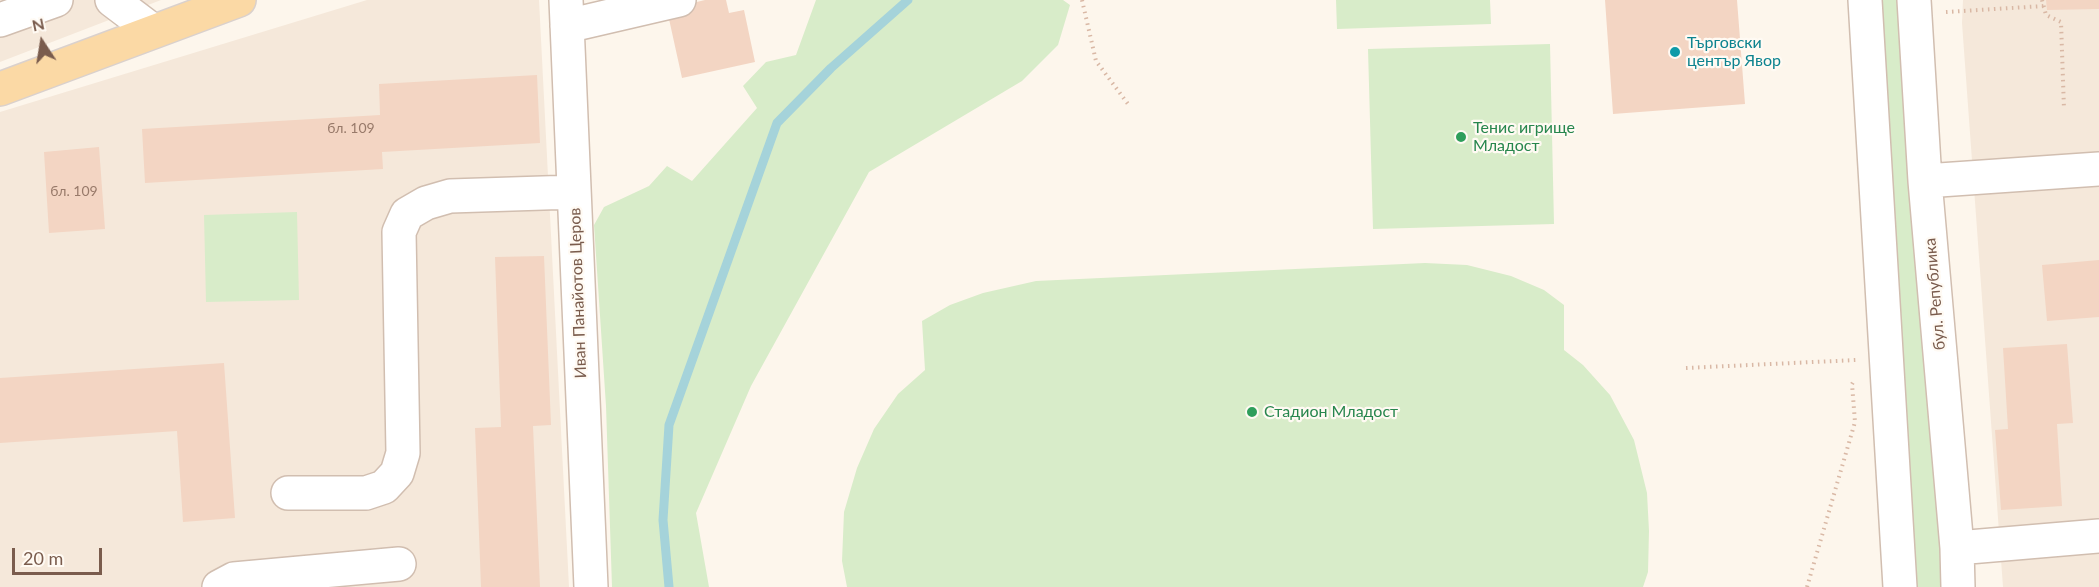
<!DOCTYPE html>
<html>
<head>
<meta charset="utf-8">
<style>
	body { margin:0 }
	#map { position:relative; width:2099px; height:587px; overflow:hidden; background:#fdf6ec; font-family:Lato,sans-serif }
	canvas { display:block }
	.north { position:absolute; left:12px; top:12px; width:60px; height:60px; -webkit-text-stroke:4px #fffaf3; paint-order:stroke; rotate:348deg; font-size:16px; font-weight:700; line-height:24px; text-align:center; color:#7a5c4d }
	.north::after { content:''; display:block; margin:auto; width:21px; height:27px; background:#7a5c4d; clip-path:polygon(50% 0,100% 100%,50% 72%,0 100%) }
	.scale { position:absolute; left:12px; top:548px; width:90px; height:27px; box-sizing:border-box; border:3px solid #7a5c4d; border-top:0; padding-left:8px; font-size:18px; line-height:21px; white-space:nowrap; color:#7a5c4d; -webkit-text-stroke:4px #fffaf3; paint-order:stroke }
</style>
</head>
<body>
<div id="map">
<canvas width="2099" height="587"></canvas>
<div class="north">N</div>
<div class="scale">20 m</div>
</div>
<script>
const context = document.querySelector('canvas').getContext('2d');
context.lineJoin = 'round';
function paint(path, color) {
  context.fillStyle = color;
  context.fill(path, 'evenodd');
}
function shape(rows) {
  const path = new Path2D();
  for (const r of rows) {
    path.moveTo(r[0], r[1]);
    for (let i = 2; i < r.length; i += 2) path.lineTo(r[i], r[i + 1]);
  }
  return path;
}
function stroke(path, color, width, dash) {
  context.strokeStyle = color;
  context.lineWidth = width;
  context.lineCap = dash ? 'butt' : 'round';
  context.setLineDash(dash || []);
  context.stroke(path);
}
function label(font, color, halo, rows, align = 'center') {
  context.font = font + ' Lato,sans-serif';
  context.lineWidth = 4.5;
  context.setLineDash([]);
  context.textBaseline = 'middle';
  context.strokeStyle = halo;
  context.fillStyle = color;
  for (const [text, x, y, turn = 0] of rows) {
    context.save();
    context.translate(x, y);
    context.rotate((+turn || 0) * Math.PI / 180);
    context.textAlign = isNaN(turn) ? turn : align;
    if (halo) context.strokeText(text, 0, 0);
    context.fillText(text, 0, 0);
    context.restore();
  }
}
const residential = shape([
	[0,0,161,0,0,62],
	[367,0,539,0,569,587,0,587,0,112],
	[1963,0,2099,0,2099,587,2003,587,1962,23]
]);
const green = shape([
	[816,0,1063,0,1070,5,1058,45,1022,81,869,172,751,386,696,513,709,587,612,587,606,406,594,225,604,207,649,186,667,166,692,181,757,108,743,86,766,62,796,55],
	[1336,0,1490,0,1491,24,1337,29],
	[1865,0,1914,0,1958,587,1900,587],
	[1550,44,1554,224,1373,229,1368,49],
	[297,212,299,300,206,302,204,215],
	[1425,263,1467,265,1511,276,1544,290,1564,305,1564,350,1583,365,1610,395,1634,440,1647,493,1649,531,1648,572,1643,587,847,587,842,561,844,512,857,468,874,429,898,394,925,370,922,321,950,305,983,293,1036,281]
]);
const stream = shape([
	[669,587,663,520,669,425,777,123,831,68,908,0]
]);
const building = shape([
	[705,0,726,0,729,13,744,10,755,62,682,78,669,19,680,6],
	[1605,0,1737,0,1745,104,1613,114],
	[2046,0,2099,0,2099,9,2047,10],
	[537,75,540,143,382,152,383,169,145,183,142,129,380,115,379,84],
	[99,147,105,229,49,233,44,152],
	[544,256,551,425,533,426,540,587,481,587,475,428,501,427,495,257],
	[2099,260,2099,317,2047,321,2042,265],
	[2067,344,2073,423,2057,424,2062,506,2001,510,1995,430,2008,429,2003,348],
	[224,363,235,518,183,522,177,431,0,443,0,378]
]);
const path = shape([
	[1082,0,1096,61,1128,104],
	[2042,0,2046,15,2061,22,2064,109],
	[1946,12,2044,6],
	[1686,368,1856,360],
	[1807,587,1855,422,1852,384,1855,379]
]);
const minor = shape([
	[112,0,153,31],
	[566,0,591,587],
	[1865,0,1900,587],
	[1914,0,1925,181,1957,548,1958,587],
	[0,20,56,0],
	[567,26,679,0],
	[1925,181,2099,169],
	[288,493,366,493,384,487,397,473,403,453,399,232,407,214,426,203,450,196,574,192],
	[1957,548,2099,536],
	[219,587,234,579,399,564]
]);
const major = shape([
	[0,89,239,0]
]);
const markers = [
	[1675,52,6,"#0f9aa8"],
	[1461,137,6,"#2e9e5b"],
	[1252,412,6,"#2e9e5b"]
];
const numberNames = [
	["бл. 109",351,128],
	["бл. 109",74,191]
];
const cultureNames = [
	["Търговски",1687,43],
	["център Явор",1687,61]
];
const leisureNames = [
	["Тенис игрище",1473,128],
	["Младост",1473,146],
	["Стадион Младост",1264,412]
];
const streetNames = [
	["Иван Панайотов Церов",578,293,-92],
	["бул. Република",1935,294,-95]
];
paint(residential, '#f5e8da');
paint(green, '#d8ecc9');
stroke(stream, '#a5d3da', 9);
paint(building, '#f3d5c3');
stroke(minor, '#d1beb0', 36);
stroke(major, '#dad1cd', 36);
stroke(path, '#d9b8a5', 4, [1.5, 4.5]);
stroke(minor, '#fff', 33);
stroke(major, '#fbd9a5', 33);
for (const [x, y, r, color] of markers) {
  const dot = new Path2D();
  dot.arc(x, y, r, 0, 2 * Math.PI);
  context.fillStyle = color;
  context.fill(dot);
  stroke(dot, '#fffaf3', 2);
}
label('14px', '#987a6a', null, numberNames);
label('16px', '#0d838f', '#fffaf3', cultureNames, 'left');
label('16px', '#27864d', '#fffaf3', leisureNames, 'left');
label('16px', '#7a5c4d', '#fffaf3', streetNames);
</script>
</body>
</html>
